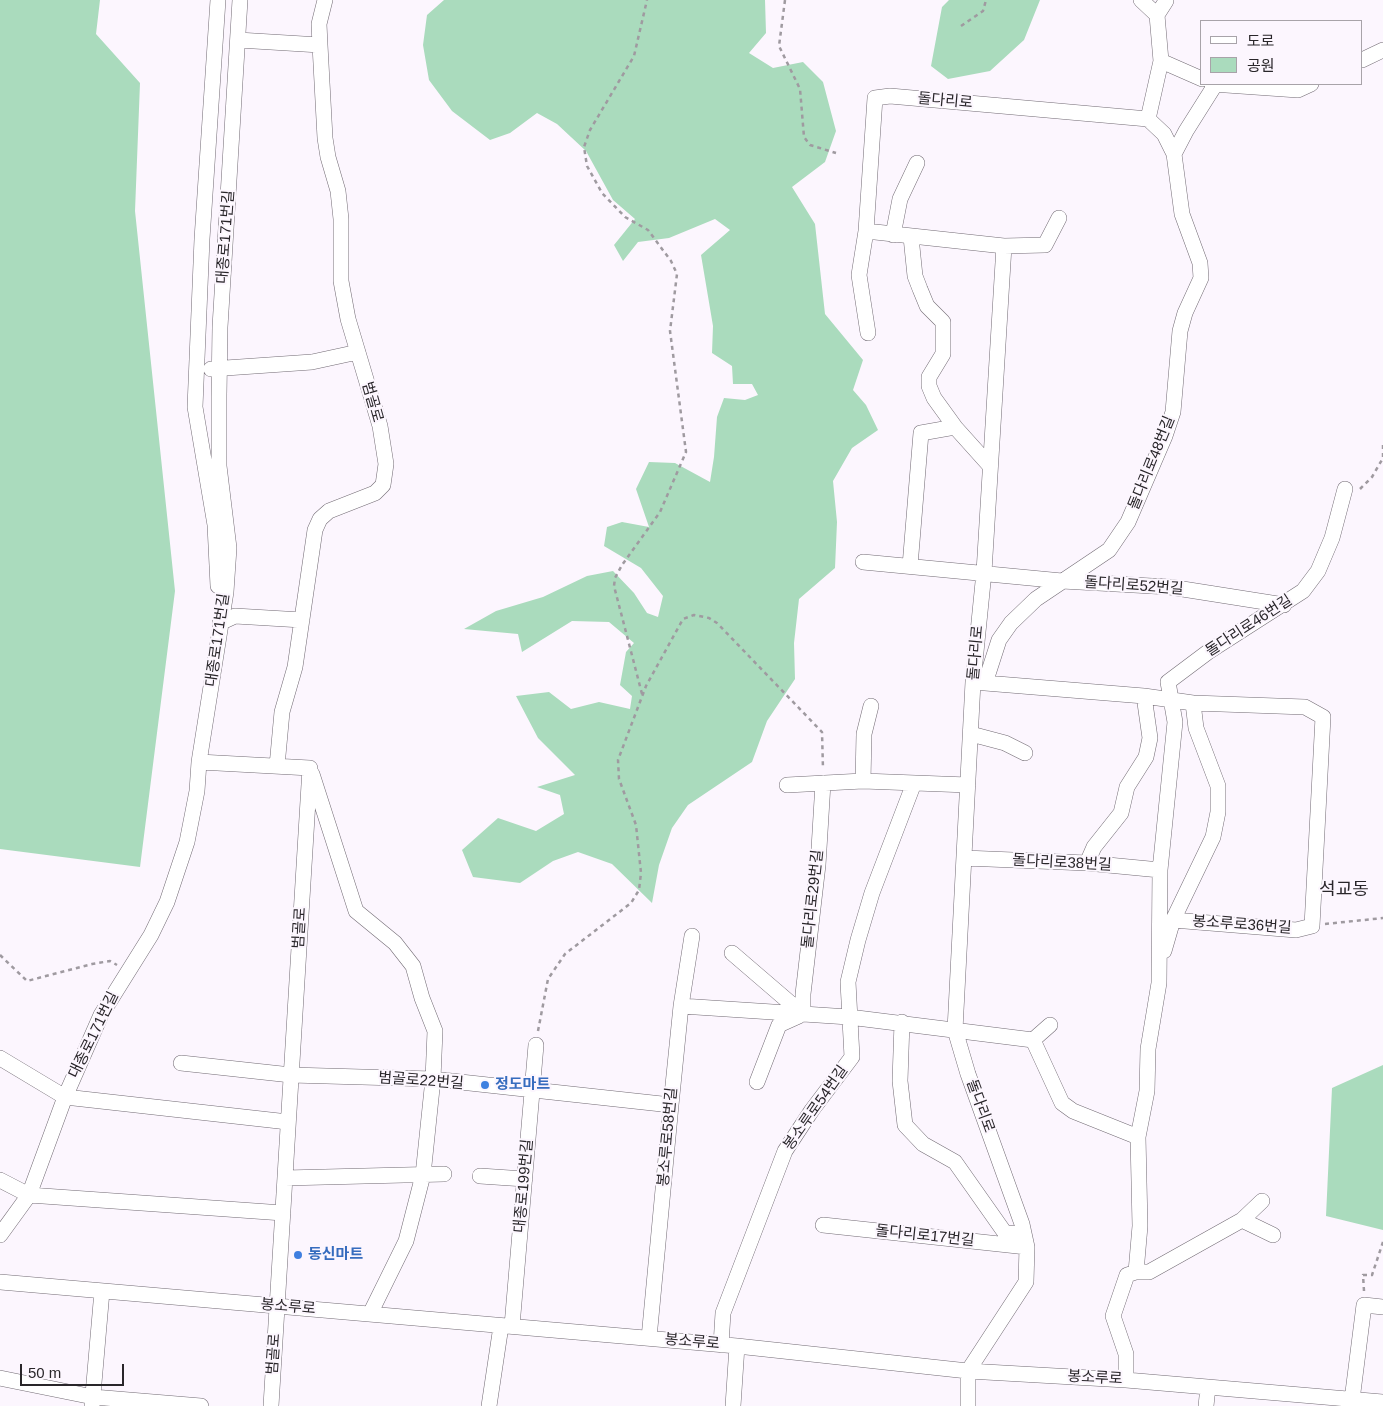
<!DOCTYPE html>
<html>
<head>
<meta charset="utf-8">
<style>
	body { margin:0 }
	#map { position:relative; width:1383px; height:1406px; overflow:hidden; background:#fcf6fe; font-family:Helvetica,"Noto Sans KR",sans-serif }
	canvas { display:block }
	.legend { position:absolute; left:1200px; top:20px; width:162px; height:65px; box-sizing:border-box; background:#fcf6fe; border:1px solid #a8a3a9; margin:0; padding:6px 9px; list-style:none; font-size:15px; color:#29262a }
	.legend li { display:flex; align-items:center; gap:10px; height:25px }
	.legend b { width:25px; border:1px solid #a8a3a9 }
	.scale { position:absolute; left:20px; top:1364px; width:104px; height:22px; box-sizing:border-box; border:2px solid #29262a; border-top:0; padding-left:6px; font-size:15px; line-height:18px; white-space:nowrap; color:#29262a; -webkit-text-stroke:4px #fcf6fe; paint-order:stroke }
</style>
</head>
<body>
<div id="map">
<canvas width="1383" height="1406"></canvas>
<ul class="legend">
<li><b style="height:6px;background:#fff"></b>도로</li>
<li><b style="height:14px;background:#aadbbd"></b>공원</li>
</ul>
<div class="scale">50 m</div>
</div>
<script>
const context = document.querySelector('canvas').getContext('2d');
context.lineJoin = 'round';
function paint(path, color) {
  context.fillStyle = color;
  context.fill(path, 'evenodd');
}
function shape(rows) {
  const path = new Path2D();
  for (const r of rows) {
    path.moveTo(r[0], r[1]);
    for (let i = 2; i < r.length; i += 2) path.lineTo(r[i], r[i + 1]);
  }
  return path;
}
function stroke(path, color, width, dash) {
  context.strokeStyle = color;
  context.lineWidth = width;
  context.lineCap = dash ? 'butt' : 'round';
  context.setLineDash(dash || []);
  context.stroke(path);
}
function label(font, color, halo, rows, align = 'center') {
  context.font = font + ' Helvetica,"Noto Sans KR",sans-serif';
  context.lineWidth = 4;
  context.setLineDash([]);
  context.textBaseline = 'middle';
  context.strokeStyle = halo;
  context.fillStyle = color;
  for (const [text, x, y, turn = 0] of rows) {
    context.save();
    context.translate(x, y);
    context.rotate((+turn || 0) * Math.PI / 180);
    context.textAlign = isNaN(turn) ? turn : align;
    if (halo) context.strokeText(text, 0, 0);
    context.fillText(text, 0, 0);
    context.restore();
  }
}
const green = shape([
	[0,0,100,0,96,34,140,83,135,211,175,591,140,867,0,849],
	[444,0,765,0,766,33,749,53,773,68,803,62,823,82,836,131,825,162,792,187,815,224,825,314,863,360,853,390,866,405,878,430,852,448,833,481,837,522,835,568,799,599,794,643,795,679,767,721,752,762,688,805,672,828,659,865,652,903,612,864,578,852,553,861,520,883,473,877,462,850,498,818,536,831,564,814,560,795,537,787,575,775,538,738,516,696,549,692,571,709,599,702,630,709,632,696,620,685,626,652,634,643,609,622,572,621,522,652,518,634,464,629,496,611,543,597,587,576,613,571,634,593,647,613,658,617,663,596,641,568,604,546,607,527,622,522,649,527,636,489,649,462,675,463,710,482,714,457,717,417,724,398,745,400,758,395,752,384,733,384,732,366,712,353,713,326,701,255,730,230,715,219,669,238,638,242,623,261,614,245,635,219,613,200,586,151,557,124,537,113,510,133,490,140,452,111,429,80,423,45,427,15],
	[949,0,1040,0,1024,40,990,71,948,79,931,66,942,7],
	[1383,1065,1383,1230,1326,1216,1332,1088]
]);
const path = shape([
	[785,0,779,46,800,89,804,137,810,145,836,153],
	[961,26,983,11,986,0],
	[1360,489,1372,477,1383,458,1383,443],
	[642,694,614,586,615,578,622,565,660,512,686,452,670,331,677,274,671,261,648,230,625,217,602,193,587,166,584,147,590,130,634,56,647,0],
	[1325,924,1383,918],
	[0,955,27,981,92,964,110,961,117,965],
	[538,1031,548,979,565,954,631,903,639,890,641,873,636,825,619,779,618,760,646,686,683,619,694,615,709,618,717,623,822,732,823,769],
	[1364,1291,1363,1275,1372,1275,1383,1242]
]);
const street = shape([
	[218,0,202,239,195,407,215,525,218,586],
	[1141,0,1157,15,1161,61,1148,119],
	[1157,15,1166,1],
	[238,40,320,45],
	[1362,60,1383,50],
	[1161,61,1202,79],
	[1212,84,1298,90,1311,84],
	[1174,154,1186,131,1215,85],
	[866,231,1004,246,1045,245,1059,218],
	[893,235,900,199,917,163],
	[911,237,915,276,920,289,927,306,943,322,943,354,929,377,929,386,934,398,955,427,990,466],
	[868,333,859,275,866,231,875,98,890,96,1148,119],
	[211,369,312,362,358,352],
	[863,562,1062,581,1170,587,1284,605],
	[910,566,921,433,955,427],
	[220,623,235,616,302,620],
	[974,677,988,674,999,640,1011,623,1036,599,1109,550,1128,522,1165,436,1173,412,1180,331,1185,313,1201,278,1200,263,1182,214,1174,154,1164,134,1148,119],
	[973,682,1144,696,1193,703,1305,707,1323,717,1312,926,1296,930,1173,920],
	[971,734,1005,743,1025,753],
	[199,762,310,768],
	[277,766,282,712,295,667,315,530,320,519,329,511,375,493,383,485,386,464,380,426,348,319,341,281,341,219,338,191,328,157,325,138,320,45,319,24,325,0],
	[312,774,356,911,395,943,413,966,422,998,435,1031,433,1079,423,1175,406,1241,370,1314],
	[863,781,864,734,871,706],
	[787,785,863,781,968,785],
	[964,858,1087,863,1160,870],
	[1087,863,1094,847,1121,813,1127,787,1146,757,1150,738,1144,696],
	[1164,951,1173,920,1213,837,1218,812,1218,786,1196,728,1193,703],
	[732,953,803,1014],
	[681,1006,849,1017,1033,1040,1062,1103,1073,1111,1138,1137],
	[803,1014,803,994,818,865,823,783],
	[902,1022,900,1081,905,1125,923,1144,955,1162,1005,1233,1024,1234],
	[1033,1040,1050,1025],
	[0,1058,65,1097,288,1122],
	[181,1063,291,1075,433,1079,671,1105],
	[757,1082,779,1025,799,1016],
	[480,1176,525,1179],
	[285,1178,444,1174],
	[0,1180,29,1195,283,1213],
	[1242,1220,1262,1201],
	[823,1225,1027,1247],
	[0,1235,29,1195,65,1097,101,1015,151,935,167,902,187,842,197,791,199,762,226,592,229,548,219,466,219,396,220,327,240,0],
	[1136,1272,1149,1272,1242,1220,1273,1235],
	[0,1282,737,1346,968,1371,1126,1380,1383,1402],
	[512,1326,536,1045],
	[649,1338,671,1105,681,1006,692,936],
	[721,1345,723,1313,785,1151,812,1110,852,1057,848,982,858,940,872,893,914,783],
	[0,1378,93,1397,201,1406],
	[1126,1380,1126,1354,1113,1316,1127,1275,1136,1272,1140,1226,1138,1137,1147,1091,1148,1049,1159,983,1160,870,1175,722,1168,682,1208,652,1303,591,1318,571,1332,538,1345,489],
	[1352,1400,1364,1305,1383,1307],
	[92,1406,102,1291],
	[271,1406,310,768],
	[489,1406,501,1326],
	[733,1406,737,1346],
	[968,1406,968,1371,1026,1282,1027,1247,1022,1224,968,1074,955,1030,973,682,984,572,1004,246],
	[1206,1406,1208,1387]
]);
const markers = [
	[485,1085,5,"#3f7fe0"],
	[298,1255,5,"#3f7fe0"]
];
const streetNames = [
	["돌다리로",945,101,5],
	["대종로171번길",226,237,-86],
	["범골로",372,402,74],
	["돌다리로48번길",1152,463,-68],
	["돌다리로52번길",1134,586,4],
	["돌다리로46번길",1249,626,-33],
	["대종로171번길",218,640,-82],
	["돌다리로",976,653,-85],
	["돌다리로38번길",1062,863,3],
	["돌다리로29번길",813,899,-84],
	["봉소루로36번길",1242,925,4],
	["범골로",300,928,-87],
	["대종로171번길",94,1035,-64],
	["범골로22번길",421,1081,4],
	["돌다리로",980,1106,70],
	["봉소루로54번길",816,1108,-55],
	["봉소루로58번길",668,1137,-85],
	["대종로199번길",524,1186,-85],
	["돌다리로17번길",925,1236,6],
	["봉소루로",288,1307,5],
	["봉소루로",692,1342,5],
	["범골로",274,1354,-86],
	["봉소루로",1095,1378,3]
];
const shopNames = [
	["정도마트",495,1085],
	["동신마트",308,1255]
];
const quarterNames = [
	["석교동",1344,890]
];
paint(green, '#aadbbd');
stroke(street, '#726b74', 16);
stroke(path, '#9f9aa0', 2.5, [4, 4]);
stroke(street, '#fff', 15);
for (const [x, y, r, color] of markers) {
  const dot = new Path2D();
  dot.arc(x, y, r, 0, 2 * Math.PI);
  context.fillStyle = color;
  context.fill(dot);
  stroke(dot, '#fcf6fe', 2);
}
label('15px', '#29262a', '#fcf6fe', streetNames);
label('bold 15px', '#366cbe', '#fcf6fe', shopNames, 'left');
label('18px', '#29262a', '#fcf6fe', quarterNames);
</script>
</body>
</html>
